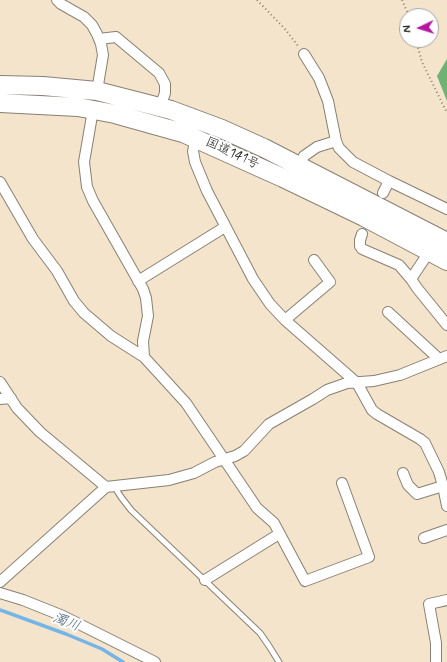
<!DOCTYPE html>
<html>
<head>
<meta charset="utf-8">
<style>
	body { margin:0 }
	#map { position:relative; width:447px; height:662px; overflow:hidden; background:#f3e4cb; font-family:Mynerve,sans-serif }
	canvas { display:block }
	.north { position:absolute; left:399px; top:8px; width:40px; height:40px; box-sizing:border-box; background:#fff; border:1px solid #a4a4a4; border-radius:50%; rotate:266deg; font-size:11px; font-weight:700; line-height:16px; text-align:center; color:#1c1c1c }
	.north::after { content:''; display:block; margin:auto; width:14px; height:18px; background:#b5179e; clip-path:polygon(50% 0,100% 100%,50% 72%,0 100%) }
</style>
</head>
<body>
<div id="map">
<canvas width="447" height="662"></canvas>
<div class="north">N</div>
</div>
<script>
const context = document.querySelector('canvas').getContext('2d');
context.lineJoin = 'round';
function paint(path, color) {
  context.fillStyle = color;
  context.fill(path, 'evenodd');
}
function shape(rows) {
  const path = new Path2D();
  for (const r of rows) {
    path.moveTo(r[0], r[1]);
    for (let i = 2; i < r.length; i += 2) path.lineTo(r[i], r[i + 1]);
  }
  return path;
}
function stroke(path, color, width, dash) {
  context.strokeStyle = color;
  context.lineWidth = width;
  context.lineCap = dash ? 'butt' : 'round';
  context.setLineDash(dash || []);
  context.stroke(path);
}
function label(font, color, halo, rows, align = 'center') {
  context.font = font + ' Mynerve,"Klee One",sans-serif';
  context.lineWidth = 4;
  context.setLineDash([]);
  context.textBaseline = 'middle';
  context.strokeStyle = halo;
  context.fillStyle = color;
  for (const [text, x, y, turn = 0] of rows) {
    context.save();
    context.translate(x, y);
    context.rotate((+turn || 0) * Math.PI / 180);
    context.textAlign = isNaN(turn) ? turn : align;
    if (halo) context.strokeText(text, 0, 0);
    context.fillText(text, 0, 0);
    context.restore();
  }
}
const forest = shape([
	[447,59,447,101,437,76]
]);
const stream = shape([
	[0,610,66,634,102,649,123,662]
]);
const path = shape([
	[257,0,285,29,298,46],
	[402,0,409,16],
	[416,40,422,62,447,113]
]);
const lane = shape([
	[114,486,121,497,131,510,260,633,269,646,279,662]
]);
const street = shape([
	[57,0,61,4,84,17,92,25,97,34,101,44,103,55,97,91],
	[99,39,116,37,159,73,165,84,165,93,160,107],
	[304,54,319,78,328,101,336,141],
	[93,110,84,162,87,187,93,201,143,289,146,298,148,316,143,341,144,357],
	[196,138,193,151,195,162,207,191,253,279,270,304,285,320,357,383,372,410,377,414,420,439,425,443,439,472,443,486,447,506],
	[299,166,304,156,317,147,336,141,339,148,353,162,389,181],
	[0,182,33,239,57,271,74,301,84,313,111,336,144,357,186,403,257,508,274,523,305,581,369,557,342,483],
	[383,193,389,181,447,209],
	[362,234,360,240,360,246,362,249,399,265,411,279],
	[429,252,411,279,417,288,447,325],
	[138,281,225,227],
	[388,312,439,359],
	[285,320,330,282,314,260],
	[0,382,17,408,40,432,106,487],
	[0,399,11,398],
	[403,473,408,485,417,494,443,486],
	[424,538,447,530],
	[205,580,279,534],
	[0,582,106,487,169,480,194,473,215,462,235,456,244,451,269,424,313,399,327,390,347,383,374,381,400,375,447,356],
	[0,593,23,600,63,616,155,662],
	[436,662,436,643,429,604,447,600]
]);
const highway = shape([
	[0,85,43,86,97,91,171,110,222,129,264,148,447,242],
	[0,103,78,107,115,114,183,133,283,178,364,217,447,261]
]);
const streetNames = [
	["国道141号",232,154,25]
];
const waterNames = [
	["濁川",66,623,21]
];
paint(forest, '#70b274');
stroke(stream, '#74b4e8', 3.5);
stroke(lane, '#888074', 7);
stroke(street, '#888074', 12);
stroke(highway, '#888074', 20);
stroke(path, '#888074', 2, [1, 3]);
stroke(lane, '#fff', 5);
stroke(street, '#fff', 10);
stroke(highway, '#fff', 18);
label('13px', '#1c1c1c', '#fff', streetNames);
label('italic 14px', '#446078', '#fff', waterNames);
</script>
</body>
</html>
